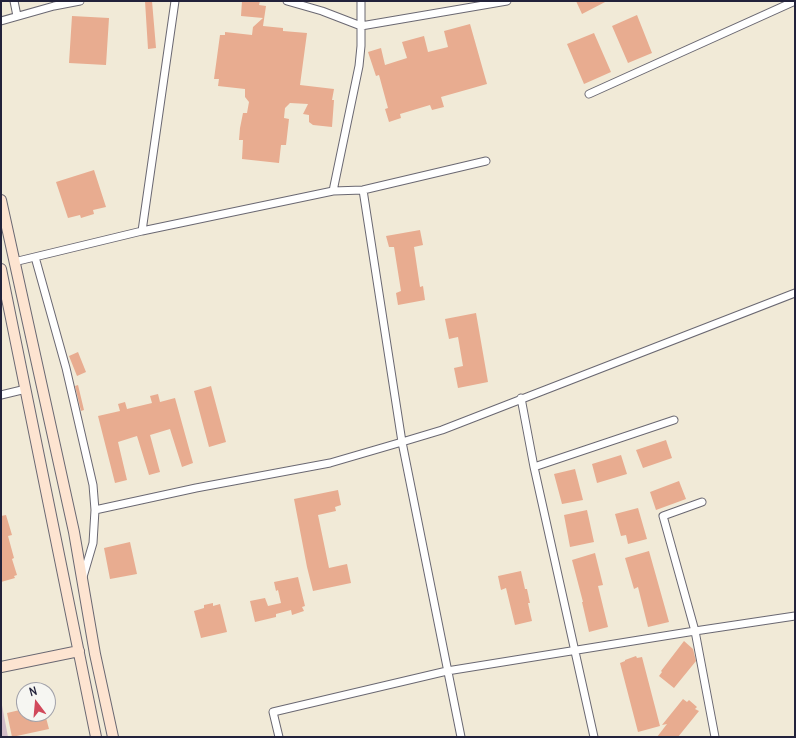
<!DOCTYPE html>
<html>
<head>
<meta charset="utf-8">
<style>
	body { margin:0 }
	#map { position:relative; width:796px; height:738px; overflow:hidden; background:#f1ead7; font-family:Delius,sans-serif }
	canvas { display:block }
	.frame { position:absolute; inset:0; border:2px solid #22223b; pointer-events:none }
	.north { position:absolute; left:16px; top:682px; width:40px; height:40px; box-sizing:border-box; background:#f6f6f2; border:1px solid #a1a1a9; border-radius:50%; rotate:344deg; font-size:11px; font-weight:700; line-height:16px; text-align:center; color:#22223b }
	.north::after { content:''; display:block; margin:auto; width:14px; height:18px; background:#d1495b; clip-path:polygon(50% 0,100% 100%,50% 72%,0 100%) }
</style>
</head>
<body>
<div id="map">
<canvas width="796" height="738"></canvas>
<div class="frame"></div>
<div class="north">N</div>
</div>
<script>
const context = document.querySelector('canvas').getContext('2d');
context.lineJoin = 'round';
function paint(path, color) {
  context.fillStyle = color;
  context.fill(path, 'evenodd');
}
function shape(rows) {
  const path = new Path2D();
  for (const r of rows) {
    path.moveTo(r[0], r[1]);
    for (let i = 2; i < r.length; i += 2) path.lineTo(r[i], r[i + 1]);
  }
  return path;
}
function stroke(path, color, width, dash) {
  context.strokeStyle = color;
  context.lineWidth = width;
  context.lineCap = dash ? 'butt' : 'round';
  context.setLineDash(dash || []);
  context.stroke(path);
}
const industrial = shape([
	[1,700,8,737,1,737]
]);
const building = shape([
	[145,1,152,1,156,48,148,49],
	[242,1,260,1,259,5,266,6,263,26,283,28,283,31,307,33,300,85,334,89,332,100,334,100,332,127,313,125,309,122,309,115,303,114,308,104,290,103,285,108,284,118,289,119,286,145,281,145,279,163,242,159,243,140,239,140,240,128,243,113,247,113,249,102,245,97,245,89,218,86,219,79,214,79,220,35,225,35,225,32,252,35,253,27,263,18,241,16],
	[576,1,607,1,582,14],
	[637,15,652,53,628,63,612,26],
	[72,16,109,18,106,65,69,63],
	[470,24,487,84,441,97,444,107,432,110,430,105,400,114,401,118,389,122,385,109,388,108,379,75,376,76,368,52,381,48,385,65,407,58,402,42,424,36,428,52,448,47,444,31],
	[594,33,611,72,584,84,567,44],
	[94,170,106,207,93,210,94,214,81,218,80,215,68,218,56,182],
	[420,230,423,245,414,247,420,287,423,286,425,300,398,305,396,293,401,291,394,247,389,247,386,236],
	[476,313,488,382,458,388,454,368,463,366,458,337,449,339,445,319],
	[78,352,86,372,77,376,69,356],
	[78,385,84,410,81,411,75,386],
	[211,386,226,442,209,447,194,391],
	[158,394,160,402,175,398,193,463,182,467,170,429,150,435,160,472,149,475,137,436,118,442,127,480,115,483,98,416,120,411,118,404,125,402,127,409,152,403,150,396],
	[666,440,672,458,643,468,636,450],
	[621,455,627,474,597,483,592,464],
	[575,469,583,500,562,504,554,474],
	[679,481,686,499,656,510,650,492],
	[338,490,341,505,335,507,336,511,318,515,329,568,347,564,351,583,313,591,307,567,294,499],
	[638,508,647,539,628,544,626,535,621,536,615,514],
	[587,510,594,542,570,547,564,515],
	[6,515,12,535,8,536,14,558,12,559,17,575,14,576,15,578,1,582,1,516],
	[130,542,137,574,110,579,104,548],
	[649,551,669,622,648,627,638,587,634,589,625,558],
	[595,553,603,585,598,586,608,627,589,632,582,602,583,602,572,560],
	[521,571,525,589,527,589,530,603,528,603,532,621,515,625,506,588,501,590,498,576],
	[298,577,305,606,302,607,304,611,292,615,291,610,276,614,276,617,255,622,250,601,265,598,268,606,281,603,278,590,276,591,274,582],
	[213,603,213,606,220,604,227,632,201,638,194,611,204,608,204,605],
	[684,641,693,649,696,661,674,688,659,676,662,672,661,671],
	[636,656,637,658,642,657,660,726,638,732,620,663,625,661,625,660],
	[683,699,687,702,689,700,697,707,695,709,699,711,678,737,657,737,667,724,662,725],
	[24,709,24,714,45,714,49,729,12,737,7,713]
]);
const street = shape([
	[14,1,17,16],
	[287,1,322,11,361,26,507,1],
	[1,21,54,6,80,1],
	[589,94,795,1],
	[363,190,402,442,461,737],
	[333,191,359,66,361,46,361,1],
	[142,231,175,1],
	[35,257,66,368,93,485,95,510,93,543,83,577],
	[14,262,142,231,333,191,363,190,486,161],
	[1,395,26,389],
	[521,398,534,467,594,737],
	[534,467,674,420],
	[702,502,663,516,695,631,715,737],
	[95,510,196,488,330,463,402,442,442,430,795,293],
	[279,737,273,712,447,671,695,631,795,616]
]);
const secondary = shape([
	[1,200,74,532,95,654,113,737],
	[1,269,96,737],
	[1,667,79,651]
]);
paint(industrial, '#d2bdc8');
paint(building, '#e8ac90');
stroke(street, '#6a6872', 9);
stroke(secondary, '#6a6872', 12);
stroke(street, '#fff', 7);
stroke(secondary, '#fde4d1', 10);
</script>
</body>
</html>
